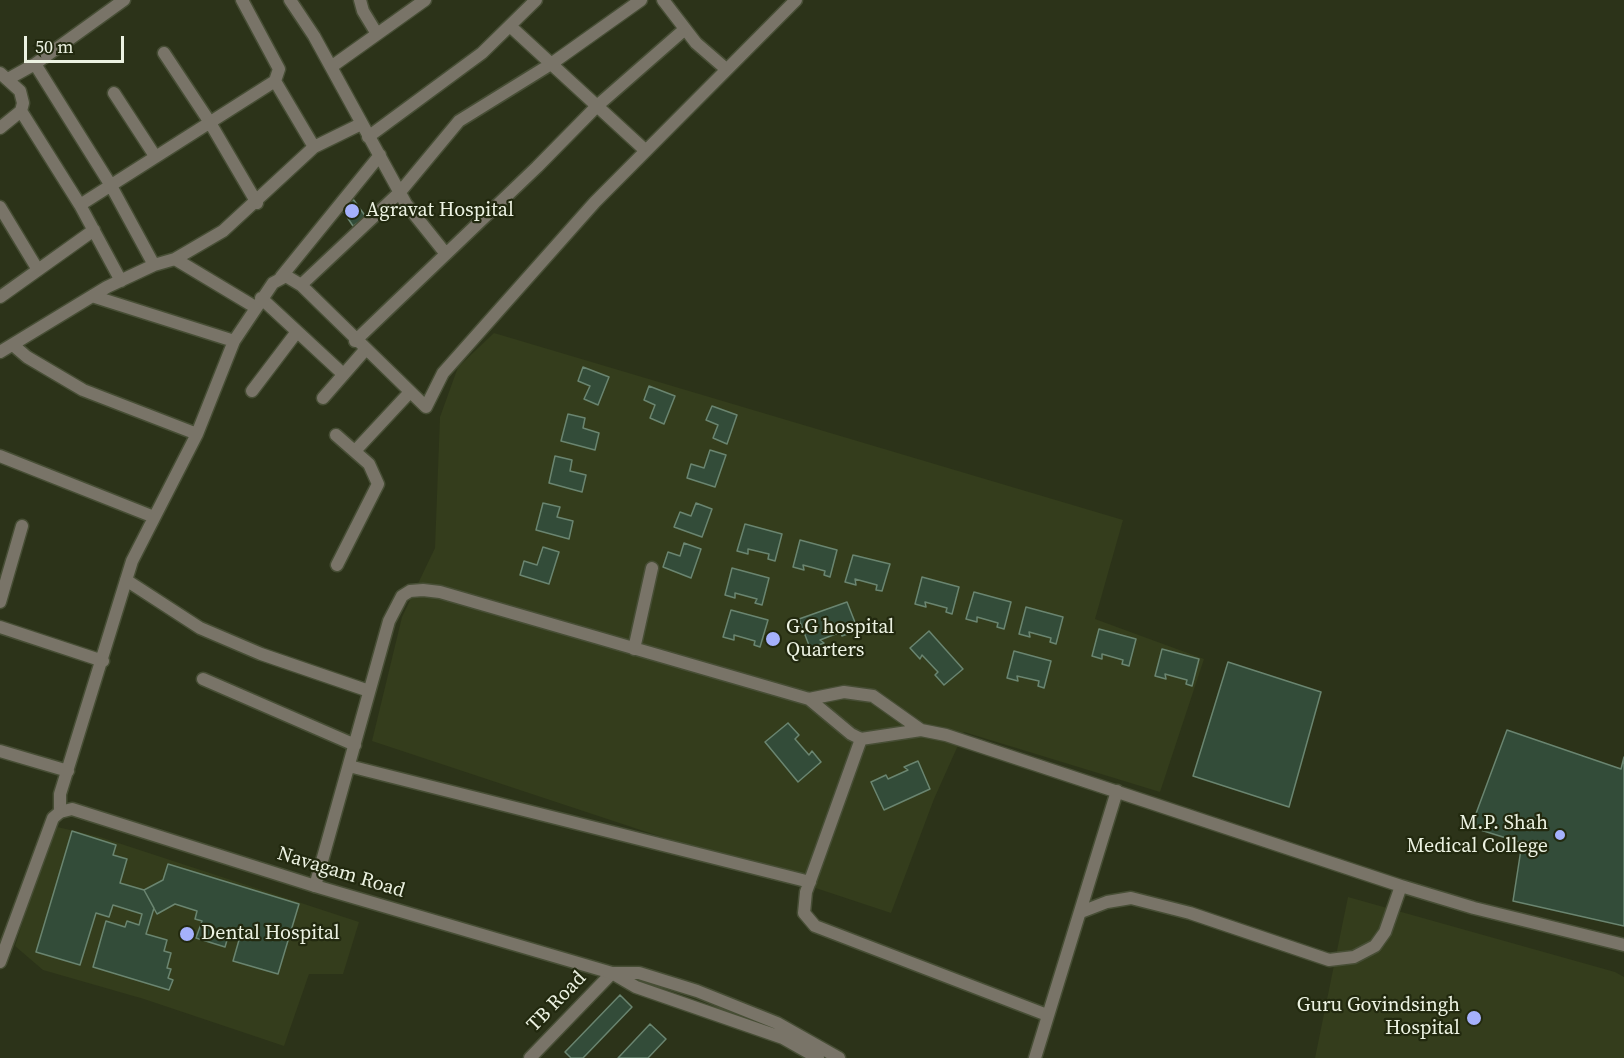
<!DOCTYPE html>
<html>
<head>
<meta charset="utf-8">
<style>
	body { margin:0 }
	#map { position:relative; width:1624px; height:1058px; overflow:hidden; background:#2c3319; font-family:"Source Serif 4",serif }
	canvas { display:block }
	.scale { position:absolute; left:24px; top:36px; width:100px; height:27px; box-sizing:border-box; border:3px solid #ecf2e2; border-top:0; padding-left:8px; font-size:18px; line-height:21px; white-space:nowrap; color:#ecf2e2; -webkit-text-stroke:4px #22290f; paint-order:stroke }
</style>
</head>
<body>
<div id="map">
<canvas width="1624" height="1058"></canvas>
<div class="scale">50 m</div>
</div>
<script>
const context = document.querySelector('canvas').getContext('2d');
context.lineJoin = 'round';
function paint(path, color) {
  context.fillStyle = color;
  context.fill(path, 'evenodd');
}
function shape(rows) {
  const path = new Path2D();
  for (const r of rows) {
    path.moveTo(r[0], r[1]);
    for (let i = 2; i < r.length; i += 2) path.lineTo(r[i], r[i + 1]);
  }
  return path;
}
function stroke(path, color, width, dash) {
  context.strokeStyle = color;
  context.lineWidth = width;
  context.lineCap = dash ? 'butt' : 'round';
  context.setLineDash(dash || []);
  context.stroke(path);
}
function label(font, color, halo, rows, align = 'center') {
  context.font = font + ' "Source Serif 4",serif';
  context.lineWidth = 4.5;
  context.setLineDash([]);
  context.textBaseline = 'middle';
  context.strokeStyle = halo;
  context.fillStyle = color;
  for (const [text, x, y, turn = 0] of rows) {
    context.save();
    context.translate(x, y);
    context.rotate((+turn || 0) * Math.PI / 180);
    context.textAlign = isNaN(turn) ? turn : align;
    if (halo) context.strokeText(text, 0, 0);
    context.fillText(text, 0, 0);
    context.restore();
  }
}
const built = shape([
	[494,333,1123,520,1095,619,1204,659,1160,792,964,732,934,799,891,913,372,741,402,617,435,548,440,417,458,367],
	[53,826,100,837,359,922,343,974,309,974,284,1046,144,999,43,970,15,946],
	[1348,897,1615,972,1624,977,1624,1058,1315,1058]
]);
const building = shape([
	[353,199,366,217,353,226,341,208,353,199],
	[583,367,609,377,598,405,584,399,590,386,578,381,583,367],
	[649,386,675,396,664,424,650,418,655,405,644,400,649,386],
	[712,406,737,415,727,444,713,438,718,425,706,420,712,406],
	[568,414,585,418,583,428,599,433,595,450,561,441,568,414],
	[710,450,726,455,715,487,687,478,691,464,704,468,710,450],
	[555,456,572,460,570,471,586,475,582,492,549,483,555,456],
	[543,503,560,507,557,517,573,521,569,539,536,530,543,503],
	[696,503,712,509,702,537,674,527,680,512,691,516,696,503],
	[745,524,782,534,775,561,768,559,769,554,748,549,748,554,737,551,745,524],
	[800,540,837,550,830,577,824,575,825,571,803,565,804,570,793,567,800,540],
	[684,543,701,549,691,578,663,567,668,552,680,556,684,543],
	[543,547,559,552,549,584,520,575,524,561,537,565,543,547],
	[853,555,890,564,882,591,876,590,877,585,855,579,856,585,845,582,853,555],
	[732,568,769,578,762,605,755,603,757,599,735,593,735,598,725,595,732,568],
	[922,577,959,587,952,614,946,612,947,608,925,602,926,607,915,604,922,577],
	[974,592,1011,602,1004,629,997,627,998,623,977,617,977,622,966,619,974,592],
	[847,602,858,630,842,636,841,632,820,640,824,643,810,648,799,619,847,602],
	[1026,607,1063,617,1056,644,1050,642,1051,638,1029,632,1030,637,1019,634,1026,607],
	[731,610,768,620,760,647,754,645,755,641,734,635,734,640,723,637,731,610],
	[1099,629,1136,639,1129,666,1122,664,1123,660,1102,654,1102,659,1092,656,1099,629],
	[929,631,963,669,944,685,935,675,938,672,922,655,920,659,910,648,929,631],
	[1162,649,1199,659,1192,686,1186,684,1187,680,1165,674,1166,679,1155,676,1162,649],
	[1014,651,1051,661,1044,688,1038,686,1039,681,1017,676,1018,681,1007,678,1014,651],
	[1228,662,1321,692,1289,807,1193,776,1228,662],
	[788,723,799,735,795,739,809,755,812,751,821,762,798,782,765,742,788,723],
	[1507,730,1621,769,1624,757,1624,926,1513,901,1522,843,1471,827,1507,730],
	[918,761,930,789,884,810,871,782,886,775,888,779,908,770,904,767,918,761],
	[72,831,116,845,113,855,127,859,120,883,144,890,154,908,146,934,167,940,164,951,171,953,167,968,171,969,168,978,173,980,169,990,93,967,106,921,125,927,127,921,139,925,142,914,113,905,109,917,96,913,80,965,36,952,72,831],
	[168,864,299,904,278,974,233,961,241,933,230,930,225,947,196,938,202,921,195,919,197,911,175,904,157,914,144,890,163,880,168,864],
	[620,995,632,1007,583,1058,571,1058,565,1052,620,995],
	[650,1024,666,1039,648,1058,618,1058,650,1024]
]);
const minor = shape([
	[290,0,314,36,406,204,446,254],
	[360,0,363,11,377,34],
	[663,0,696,43,726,69],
	[510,26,646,151],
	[164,53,209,121,257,203],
	[35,64,110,184,154,265],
	[331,67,425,0],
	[0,73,20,91,23,103,21,111,0,128],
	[8,79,35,64,124,0],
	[275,81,314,147],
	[114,93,155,156],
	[21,111,80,205,121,281],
	[368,137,482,53,536,0],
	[80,205,275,81,279,69,242,0],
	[0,207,38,270],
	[175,259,255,307],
	[281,277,380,155],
	[301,285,400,192,459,121,551,64,641,0],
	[92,296,234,341],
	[0,297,94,230],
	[261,298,343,374],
	[355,341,537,167,597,106,685,29],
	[13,345,27,357,83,390,197,434],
	[0,352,107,287,154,265,175,259,223,231,314,147,361,124],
	[252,391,296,333],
	[323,398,365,350],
	[336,435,369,464,378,484,337,565],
	[355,451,410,392],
	[0,456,154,517],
	[126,580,200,628,261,654,369,691],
	[0,602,22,526],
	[0,627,103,661],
	[634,649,652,568],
	[203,679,355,745],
	[809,699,844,692,873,696,921,730],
	[861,739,806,892,804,913,815,926,1047,1015],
	[0,751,68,771],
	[349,766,810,882],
	[60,812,60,794,132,561,197,434,234,341,273,283,286,276,301,285,426,407,443,373,595,202,796,0],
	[315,886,389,621,402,596,410,591,423,590,440,592,809,699,851,734,861,739,921,730,946,735,1401,886,1474,908,1624,945],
	[1081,912,1107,902,1131,898,1190,913,1329,960,1354,957,1375,946,1385,932,1401,886],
	[530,1058,612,973],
	[1035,1058,1117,791]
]);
const tertiary = shape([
	[0,962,53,818,60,812,72,809,315,886,612,973,636,987,783,1038,818,1058],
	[614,973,639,973,697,991,777,1023,839,1058]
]);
const markers = [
	[352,211,8,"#a5b1fc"],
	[773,639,8,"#a5b1fc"],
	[1560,835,6,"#a5b1fc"],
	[187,934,8,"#a5b1fc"],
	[1474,1018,8,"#a5b1fc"]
];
const poiNames = [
	["Agravat Hospital",366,211],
	["G.G hospital",786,628],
	["Quarters",786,651],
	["M.P. Shah",1548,824,"right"],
	["Medical College",1548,847,"right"],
	["Dental Hospital",201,934],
	["Guru Govindsingh",1460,1006,"right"],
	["Hospital",1460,1029,"right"]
];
const streetNames = [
	["Navagam Road",341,873,17],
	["TB Road",557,1002,-46]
];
paint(built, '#343d1c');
paint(building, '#334c39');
stroke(building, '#6a8570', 1.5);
stroke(minor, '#474e35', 15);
stroke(tertiary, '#474e35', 15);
stroke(minor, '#797468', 12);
stroke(tertiary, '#797468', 12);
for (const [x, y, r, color] of markers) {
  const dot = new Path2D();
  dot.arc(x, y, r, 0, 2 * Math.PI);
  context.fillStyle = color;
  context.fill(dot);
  stroke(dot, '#22290f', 2);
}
label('20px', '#ecf2e2', '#22290f', poiNames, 'left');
label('20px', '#ecf2e2', '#22290f', streetNames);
</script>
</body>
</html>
